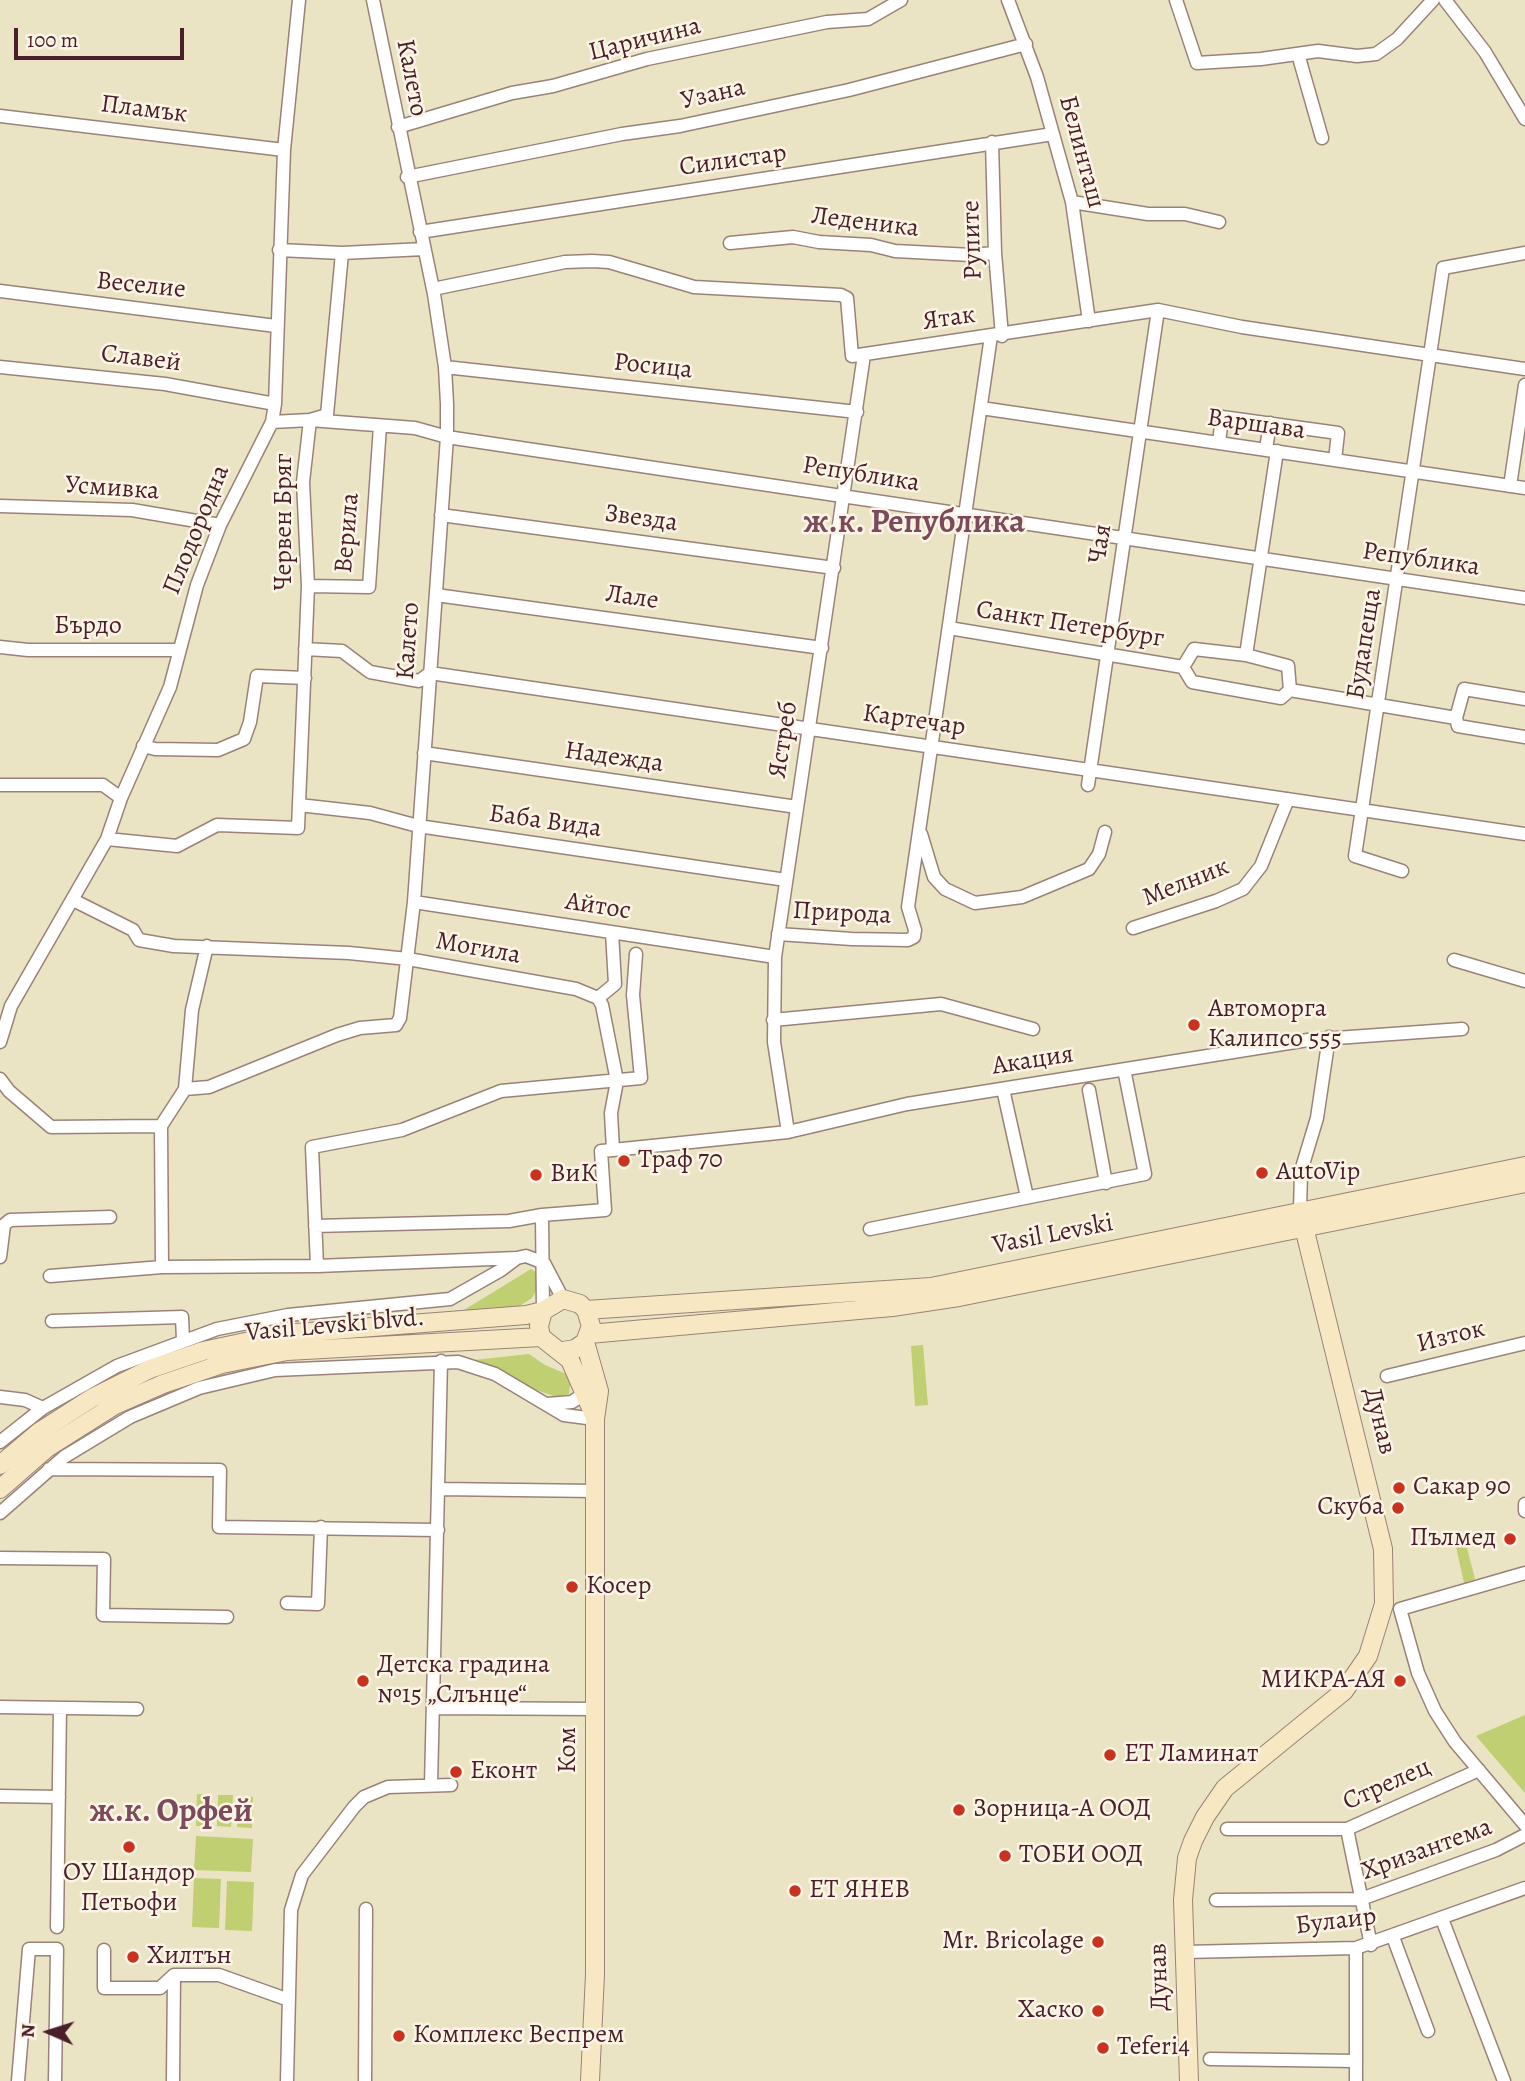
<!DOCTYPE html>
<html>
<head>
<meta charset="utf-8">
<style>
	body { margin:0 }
	#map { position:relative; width:1525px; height:2081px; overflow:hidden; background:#ebe4c4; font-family:Alegreya,serif }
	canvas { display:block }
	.north { position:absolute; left:14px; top:1997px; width:70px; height:70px; -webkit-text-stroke:5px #fcf5e5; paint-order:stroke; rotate:273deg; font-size:19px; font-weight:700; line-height:28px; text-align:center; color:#4a1f2b }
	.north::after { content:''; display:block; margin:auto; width:24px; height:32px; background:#4a1f2b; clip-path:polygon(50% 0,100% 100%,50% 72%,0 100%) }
	.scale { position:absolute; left:14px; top:28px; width:170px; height:32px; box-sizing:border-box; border:4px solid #4a1f2b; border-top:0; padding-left:9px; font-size:21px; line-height:24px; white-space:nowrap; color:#4a1f2b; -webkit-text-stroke:5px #fcf5e5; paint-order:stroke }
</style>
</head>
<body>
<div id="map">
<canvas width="1525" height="2081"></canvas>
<div class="north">N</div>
<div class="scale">100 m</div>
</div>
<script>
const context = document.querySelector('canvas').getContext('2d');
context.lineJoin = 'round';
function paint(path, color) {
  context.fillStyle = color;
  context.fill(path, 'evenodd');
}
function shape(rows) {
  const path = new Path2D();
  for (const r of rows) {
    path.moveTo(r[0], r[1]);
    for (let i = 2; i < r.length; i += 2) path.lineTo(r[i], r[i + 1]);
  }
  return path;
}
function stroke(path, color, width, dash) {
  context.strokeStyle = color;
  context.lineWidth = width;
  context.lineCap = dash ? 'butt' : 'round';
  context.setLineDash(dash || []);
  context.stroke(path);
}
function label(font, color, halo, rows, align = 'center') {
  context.font = font + ' Alegreya,serif';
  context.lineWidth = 5;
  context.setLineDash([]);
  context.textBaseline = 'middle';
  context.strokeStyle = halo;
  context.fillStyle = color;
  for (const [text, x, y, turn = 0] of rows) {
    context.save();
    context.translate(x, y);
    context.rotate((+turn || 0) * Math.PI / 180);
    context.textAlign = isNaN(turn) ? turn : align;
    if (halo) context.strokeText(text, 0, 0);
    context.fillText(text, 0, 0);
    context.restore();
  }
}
const green = shape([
	[531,1269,536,1272,539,1286,532,1298,518,1307,459,1313],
	[923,1345,928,1405,915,1406,911,1346],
	[529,1354,545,1365,571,1376,569,1394,557,1397,536,1390,474,1360],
	[1465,1540,1475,1579,1464,1583,1455,1542],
	[1525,1715,1525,1793,1476,1736],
	[197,1794,211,1795,210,1826,196,1826],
	[218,1795,233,1795,231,1827,217,1826],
	[239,1796,253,1797,252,1828,237,1827],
	[196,1836,253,1839,251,1872,194,1870],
	[194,1878,221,1879,219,1928,192,1927],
	[227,1881,254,1882,252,1931,225,1930]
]);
const street = shape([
	[1008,0,1037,77,1072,202,1089,321],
	[1176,0,1197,63,1261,59,1318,51,1357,56,1376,54,1397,39,1433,0],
	[1445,0,1485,52,1525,119],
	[1298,54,1322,138],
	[0,116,284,150],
	[398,127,512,93,553,86,647,59,827,22,868,19,901,0],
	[992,142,995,253,1002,336],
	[407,177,622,134,680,126,849,90,1026,44],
	[1072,202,1148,214,1185,214,1219,222],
	[420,232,1053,134],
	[730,243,793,237,819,242,871,245,895,251,971,255,995,253],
	[279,250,342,253,424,249],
	[433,289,565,262,592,261,609,262,694,287,841,295,847,298,852,356,1158,310,1242,327,1525,369],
	[0,291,276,326],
	[0,367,165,384,275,404],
	[445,367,857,412],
	[981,408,1525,488],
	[272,422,310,420,415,428,447,437,1525,598],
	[1219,443,1222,417,1338,433,1335,460],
	[1266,449,1270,423],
	[1510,486,1525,385],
	[0,506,132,510,220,525],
	[441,515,834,568],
	[308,586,369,587,380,426],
	[436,595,822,648],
	[949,628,1183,667,1192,682,1281,698,1290,690],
	[0,647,28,650,177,650],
	[305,649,342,651,370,672,419,681,430,673,1525,834],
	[1246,655,1277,451],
	[1183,667,1194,649,1246,655,1288,666,1290,690,1456,718],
	[1525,699,1464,689,1456,718,1458,726,1525,737],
	[143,746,155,749,218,750,244,739,250,722,257,676,305,678],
	[424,753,797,807],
	[0,785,103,785,121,798],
	[1088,785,1158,310],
	[299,805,370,813,418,826,786,880],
	[921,834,934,877,945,889,975,903,1022,897,1089,869,1099,854,1105,832],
	[107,839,177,846,217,825,298,828,308,586,303,482,310,420,327,415,342,253],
	[1402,871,1355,856,1443,268,1525,253],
	[73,900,133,930,139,940,174,946,349,953,408,959,576,989,598,998,602,1005,617,1081,611,1113,613,1150,601,1151,605,1210,542,1215],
	[414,902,775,957],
	[1133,928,1216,901,1243,889,1261,866,1288,799],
	[778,934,852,939,908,940,914,937,915,930,908,907,991,336],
	[1454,960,1525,981],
	[598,998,615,984,612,932],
	[773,1020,941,1004,1033,1029],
	[0,1042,11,1006,107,839,121,798,170,687,197,585,220,525,272,422,275,404,284,150,299,0],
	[0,1079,9,1091,51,1127,161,1126,162,1267],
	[185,1089,192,1010,207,946],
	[1003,1089,1027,1197],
	[1089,1090,1106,1183],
	[161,1126,185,1089,209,1087,337,1035,360,1028,396,1025,400,1018,414,902,447,437,447,404,445,367,434,294,373,0],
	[788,1132,774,1042,775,957,864,355],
	[613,1150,788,1132,907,1104,1308,1040,1462,1029],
	[1300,1211,1301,1171,1317,1118,1329,1037],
	[315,1226,509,1221,542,1215,543,1311],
	[870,1229,1145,1174,1125,1074,1127,1069],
	[0,1257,4,1225,10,1220,110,1217],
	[317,1266,312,1147,402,1130,501,1091,641,1078,633,995,636,954],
	[50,1276,162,1267,317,1266,517,1258],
	[52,1321,182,1317,183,1340],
	[1387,1376,1525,1343],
	[0,1397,25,1400,43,1408],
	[547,1404,572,1402,585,1393],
	[0,1442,43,1408,117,1366,217,1329,288,1315,450,1299,501,1270,517,1258,526,1256,544,1263,563,1299],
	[49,1469,220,1470,219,1527,438,1530],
	[439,1489,595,1491],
	[1525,1504,1525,1511],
	[0,1513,64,1457,130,1417,199,1388,275,1370,458,1362,495,1374,564,1415,595,1419],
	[0,1558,104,1559,103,1615,227,1617],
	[1525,1573,1400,1609,1418,1673,1435,1711,1455,1742,1525,1825],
	[287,1603,318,1604,321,1527],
	[0,1707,137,1709],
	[433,1708,595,1709],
	[431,1785,441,1361],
	[0,1796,59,1797],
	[1227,1829,1347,1829,1479,1770],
	[1347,1829,1371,1945],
	[1216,1900,1361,1899,1496,1850,1525,1835],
	[1442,1919,1504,2081],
	[57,1927,60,1708],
	[1393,1937,1428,2031],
	[104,1950,104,1988,160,1988,174,1975,219,1975,289,2000],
	[1185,1952,1356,1948,1525,1888],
	[1210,2059,1356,2061],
	[18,2081,29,1949,57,1949,55,2081],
	[173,2081,174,1975],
	[287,2081,291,1910,302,1875,354,1807,364,1797,388,1787,451,1785],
	[365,2081,366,1909],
	[1356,2081,1356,1948]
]);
const secondary = shape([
	[586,1310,931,1287,1525,1166],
	[589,1334,892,1307,959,1297,1525,1183],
	[585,1342,599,1391,595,1419,595,1974,590,2081],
	[563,1351,575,1349,585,1342,591,1326,586,1310,580,1304,563,1299,543,1311,539,1326,541,1337,570,1360,594,1415],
	[0,1465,39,1432,92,1398,150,1369,203,1351,283,1334,526,1315,543,1311],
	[0,1489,47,1448,115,1405,163,1384,222,1364,287,1351,541,1337],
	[1189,2081,1183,1900,1187,1858,1193,1841,1205,1817,1225,1788,1344,1691,1368,1656,1384,1604,1383,1549,1300,1211]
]);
const markers = [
	[1194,1025,7,"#c8321e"],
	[624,1161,7,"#c8321e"],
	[1262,1173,7,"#c8321e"],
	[536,1175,7,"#c8321e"],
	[1399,1488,7,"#c8321e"],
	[1398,1508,7,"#c8321e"],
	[1510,1539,7,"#c8321e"],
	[572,1587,7,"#c8321e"],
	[363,1681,7,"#c8321e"],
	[1400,1681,7,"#c8321e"],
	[1110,1755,7,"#c8321e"],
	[456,1772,7,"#c8321e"],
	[959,1810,7,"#c8321e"],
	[129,1847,7,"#c8321e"],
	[1005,1856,7,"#c8321e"],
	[795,1891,7,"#c8321e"],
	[1098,1942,7,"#c8321e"],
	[133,1957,7,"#c8321e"],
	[1098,2011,7,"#c8321e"],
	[399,2036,7,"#c8321e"],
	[1103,2048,7,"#c8321e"]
];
const streetNames = [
	["Царичина",645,40,-14],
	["Калето",411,78,79],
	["Узана",713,95,-13],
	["Пламък",144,110,7],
	["Белинташ",1081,152,75],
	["Силистар",733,161,-8],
	["Леденика",865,223,7],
	["Рупите",973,240,-92],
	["Веселие",141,286,6],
	["Ятак",949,319,-8],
	["Славей",141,359,7],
	["Росица",653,367,6],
	["Варшава",1256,425,8],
	["Република",861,475,9],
	["Усмивка",112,489,4],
	["Звезда",641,519,8],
	["Червен Бряг",285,522,-90],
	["Плодородна",197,530,-68],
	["Верила",348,533,-85],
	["Чая",1101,544,-81],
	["Република",1421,560,8],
	["Лале",632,598,8],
	["Санкт Петербург",1070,625,9],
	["Бърдо",88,627],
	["Калето",409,641,-86],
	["Будапеща",1365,644,-81],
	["Картечар",914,721,8],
	["Ястреб",784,740,-81],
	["Надежда",614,758,8],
	["Баба Вида",545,822,8],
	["Мелник",1186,883,-22],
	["Айтос",598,907,9],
	["Природа",842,914,3],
	["Могила",478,949,10],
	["Акация",1033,1061,-9],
	["Vasil Levski",1053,1235,-11],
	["Vasil Levski blvd.",335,1326,-5],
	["Изток",1451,1337,-14],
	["Дунав",1379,1421,76],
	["Ком",569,1750,-90],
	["Стрелец",1387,1785,-24],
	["Хризантема",1427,1850,-20],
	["Булаир",1336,1922,-7],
	["Дунав",1160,1977,-92]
];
const poiNames = [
	["Автоморга",1208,1010],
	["Калипсо 555",1208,1040],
	["Траф 70",638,1161],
	["AutoVip",1276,1173],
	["ВиК",550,1175],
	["Сакар 90",1413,1488],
	["Скуба",1384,1508,"right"],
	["Пълмед",1496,1539,"right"],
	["Косер",586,1587],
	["Детска градина",377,1666],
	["№15 „Слънце“",377,1696],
	["МИКРА-АЯ",1386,1681,"right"],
	["ЕТ Ламинат",1124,1755],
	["Еконт",470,1772],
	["Зорница-А ООД",973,1810],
	["ТОБИ ООД",1019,1856],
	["ОУ Шандор",129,1874,"center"],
	["Петьофи",129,1904,"center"],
	["ЕТ ЯНЕВ",809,1891],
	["Mr. Bricolage",1084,1942,"right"],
	["Хилтън",147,1957],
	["Хаско",1084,2011,"right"],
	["Комплекс Веспрем",413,2036],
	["Teferi4",1117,2048]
];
const districtNames = [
	["ж.к. Република",914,524],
	["ж.к. Орфей",171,1813]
];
paint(green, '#bfcf71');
stroke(street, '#9a8278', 15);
stroke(secondary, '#9a8278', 20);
stroke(street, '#fff', 12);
stroke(secondary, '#f7e8c3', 18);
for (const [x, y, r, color] of markers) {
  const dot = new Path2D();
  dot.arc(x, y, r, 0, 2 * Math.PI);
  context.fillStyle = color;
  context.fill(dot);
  stroke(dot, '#fcf5e5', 2.5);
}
label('26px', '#4a1f2b', '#fcf5e5', streetNames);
label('26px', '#4a1f2b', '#fcf5e5', poiNames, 'left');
label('bold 33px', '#7c4a5b', '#fcf5e5', districtNames);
</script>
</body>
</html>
